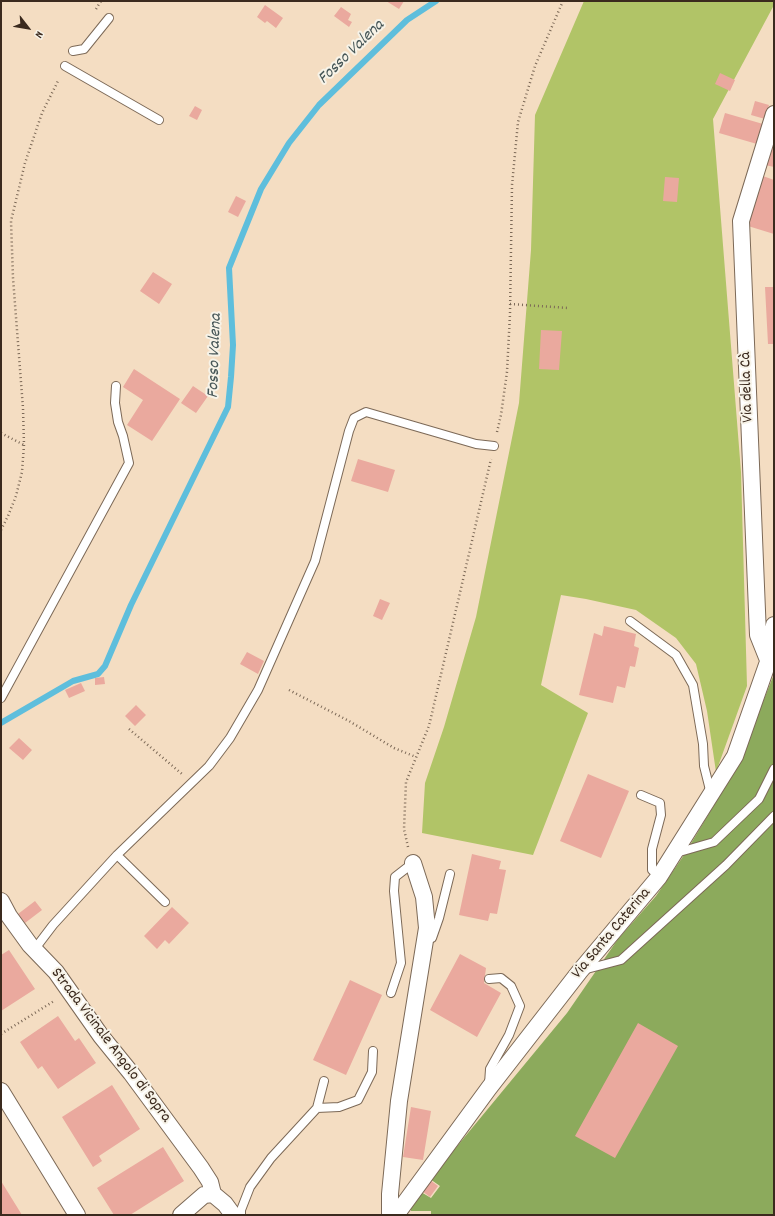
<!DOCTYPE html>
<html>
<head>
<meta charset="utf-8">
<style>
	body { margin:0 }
	#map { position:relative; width:775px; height:1216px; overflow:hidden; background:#f4ddc2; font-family:Dekko,sans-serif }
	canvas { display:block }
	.frame { position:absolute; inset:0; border:2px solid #3b2a1e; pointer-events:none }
	.north { position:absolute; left:8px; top:8px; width:40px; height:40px; -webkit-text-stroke:3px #f7f3e8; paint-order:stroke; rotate:121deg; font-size:11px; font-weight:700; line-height:16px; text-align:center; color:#3b2a1e }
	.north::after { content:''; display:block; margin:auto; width:14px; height:18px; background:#3b2a1e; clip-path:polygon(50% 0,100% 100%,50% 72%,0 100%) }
</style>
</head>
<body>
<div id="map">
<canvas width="775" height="1216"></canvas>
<div class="frame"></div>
<div class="north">N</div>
</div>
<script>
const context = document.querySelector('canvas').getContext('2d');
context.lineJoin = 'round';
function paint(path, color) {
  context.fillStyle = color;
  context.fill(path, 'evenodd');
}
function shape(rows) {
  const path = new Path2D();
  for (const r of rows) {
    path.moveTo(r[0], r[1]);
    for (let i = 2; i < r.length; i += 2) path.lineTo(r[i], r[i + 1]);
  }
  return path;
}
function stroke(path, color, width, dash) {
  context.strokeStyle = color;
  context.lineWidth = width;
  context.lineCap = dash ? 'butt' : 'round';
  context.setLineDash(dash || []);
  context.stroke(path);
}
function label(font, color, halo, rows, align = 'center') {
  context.font = font + ' Dekko,sans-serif';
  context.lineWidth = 4;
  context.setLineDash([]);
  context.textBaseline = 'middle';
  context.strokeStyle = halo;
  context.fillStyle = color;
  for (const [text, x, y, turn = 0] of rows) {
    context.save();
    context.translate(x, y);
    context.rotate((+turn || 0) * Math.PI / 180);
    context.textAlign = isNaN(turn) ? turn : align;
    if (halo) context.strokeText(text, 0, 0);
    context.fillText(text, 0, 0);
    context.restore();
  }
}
const green = shape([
	[584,1,774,1,774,5,713,119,741,472,747,686,716,772,707,711,696,664,676,638,636,610,586,599,561,595,541,685,588,713,533,855,422,833,425,783,444,727,476,617,519,403,531,250,535,115]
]);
const forest = shape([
	[774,674,774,1215,431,1215,431,1211,411,1211,411,1205,421,1192,431,1198,440,1186,430,1179,567,1013,618,939,656,896,684,855,737,767]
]);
const stream = shape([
	[1,723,73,681,98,674,105,666,131,605,228,407,231,377,233,345,229,268,261,189,289,143,319,105,407,20,436,1]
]);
const building = shape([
	[386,1,404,1,399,9],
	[265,5,283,18,276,28,267,21,265,23,257,17],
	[341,7,351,14,348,20,352,22,349,27,334,16],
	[720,73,735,80,730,91,715,84],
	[755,101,769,105,765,119,751,115],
	[195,106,202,110,197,120,189,116],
	[725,113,763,124,757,144,719,133],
	[774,137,774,167,765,165],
	[763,176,774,180,774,234,748,226],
	[665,177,679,178,677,202,663,201],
	[236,196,246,201,238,217,228,212],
	[153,272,172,284,159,304,140,291],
	[765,287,774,287,774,344,768,344],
	[541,330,562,331,559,370,539,369],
	[134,369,180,399,152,441,127,425,143,400,123,387],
	[193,386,208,396,196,413,181,403],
	[358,459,395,470,388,492,351,481],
	[380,599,390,603,382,620,373,616],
	[604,626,636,634,634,646,639,648,635,667,630,666,625,688,617,686,613,703,579,695,594,633,602,636],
	[247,652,264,661,258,674,240,664],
	[104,677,105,684,95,685,95,678],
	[81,683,85,691,69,698,65,690],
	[136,705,146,715,135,726,125,716],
	[19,738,32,750,23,760,9,748],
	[588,774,629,791,601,858,560,841],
	[472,854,501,861,499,869,506,870,497,914,490,913,488,921,459,915],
	[35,901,42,910,25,923,18,914],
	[172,907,189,923,169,944,165,940,157,949,144,936],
	[9,950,35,989,1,1011,1,955],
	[460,954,486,968,484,983,501,993,477,1037,430,1010],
	[350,980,382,995,346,1075,313,1060],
	[58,1016,75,1041,79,1038,96,1063,58,1089,42,1066,38,1069,20,1042],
	[638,1023,678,1046,615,1158,575,1136],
	[112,1085,140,1129,99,1156,102,1161,93,1167,62,1117],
	[411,1107,431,1111,423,1160,403,1157],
	[163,1147,184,1181,130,1215,114,1215,97,1188],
	[430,1180,438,1186,430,1197,422,1191],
	[1,1181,22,1215,1,1215]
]);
const path = shape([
	[96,9,101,1],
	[510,304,568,308],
	[497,432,501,415,507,372,510,314,512,185,518,122,535,66,563,1],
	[1,433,24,445],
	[1,530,8,516,16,496,22,472,24,445,23,408,13,278,11,221,25,163,42,113,59,79],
	[289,690,349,721,394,748,416,757],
	[129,729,182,774],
	[408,847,404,829,406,782,429,726,491,459],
	[1,1034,54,1001]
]);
const service = shape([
	[73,51,84,49,109,18],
	[65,66,159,120],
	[630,621,676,655,693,685,703,744,704,766,711,794],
	[1,698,129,463,123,436,118,422,115,403,116,386],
	[641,795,660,803,661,815,652,849,652,870,659,877],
	[676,853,714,842,759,799,774,769],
	[117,855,165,902],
	[432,938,439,918,450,874],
	[34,950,53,925,117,855,209,766,230,738,258,690,315,561,349,431,354,418,366,412,476,444,494,446],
	[583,970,621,960,726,865,774,816],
	[391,993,401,963,394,891,395,877,413,863],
	[489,1084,490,1069,509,1035,520,1006,511,986,501,978,489,979],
	[317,1108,339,1107,358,1100,372,1072,373,1051],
	[241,1215,241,1210,250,1187,271,1158,317,1108,324,1081]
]);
const minor = shape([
	[768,660,758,635,741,221,774,114],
	[1,901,9,916,30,945,56,972,101,1036,131,1073,201,1168,210,1182,213,1194],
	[1,1091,77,1215],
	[213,1194,225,1204,233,1215],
	[181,1215,204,1195,213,1194],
	[390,1215,390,1194,399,1101,427,928,424,897,413,863],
	[396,1215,489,1088,580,971,659,877,735,756,768,662,774,625]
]);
const streetNames = [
	["Via della Cà",748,387,-92],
	["Via Santa Caterina",612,934,-50],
	["Strada Vicinale Angolo di Sopra",110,1046,53]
];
const waterNames = [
	["Fosso Valena",352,53,-44],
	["Fosso Valena",216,356,-88]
];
paint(green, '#b1c467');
paint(forest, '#8caa5c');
stroke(stream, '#5ebedc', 6);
paint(building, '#eaa99e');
stroke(service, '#7c6957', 10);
stroke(minor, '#7c6957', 18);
stroke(path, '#7c6957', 2.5, [1, 3]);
stroke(service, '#fff', 8);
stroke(minor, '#fff', 16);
label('16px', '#3b2a1e', '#f7f3e8', streetNames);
label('italic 17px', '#465657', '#f7f3e8', waterNames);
</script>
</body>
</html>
